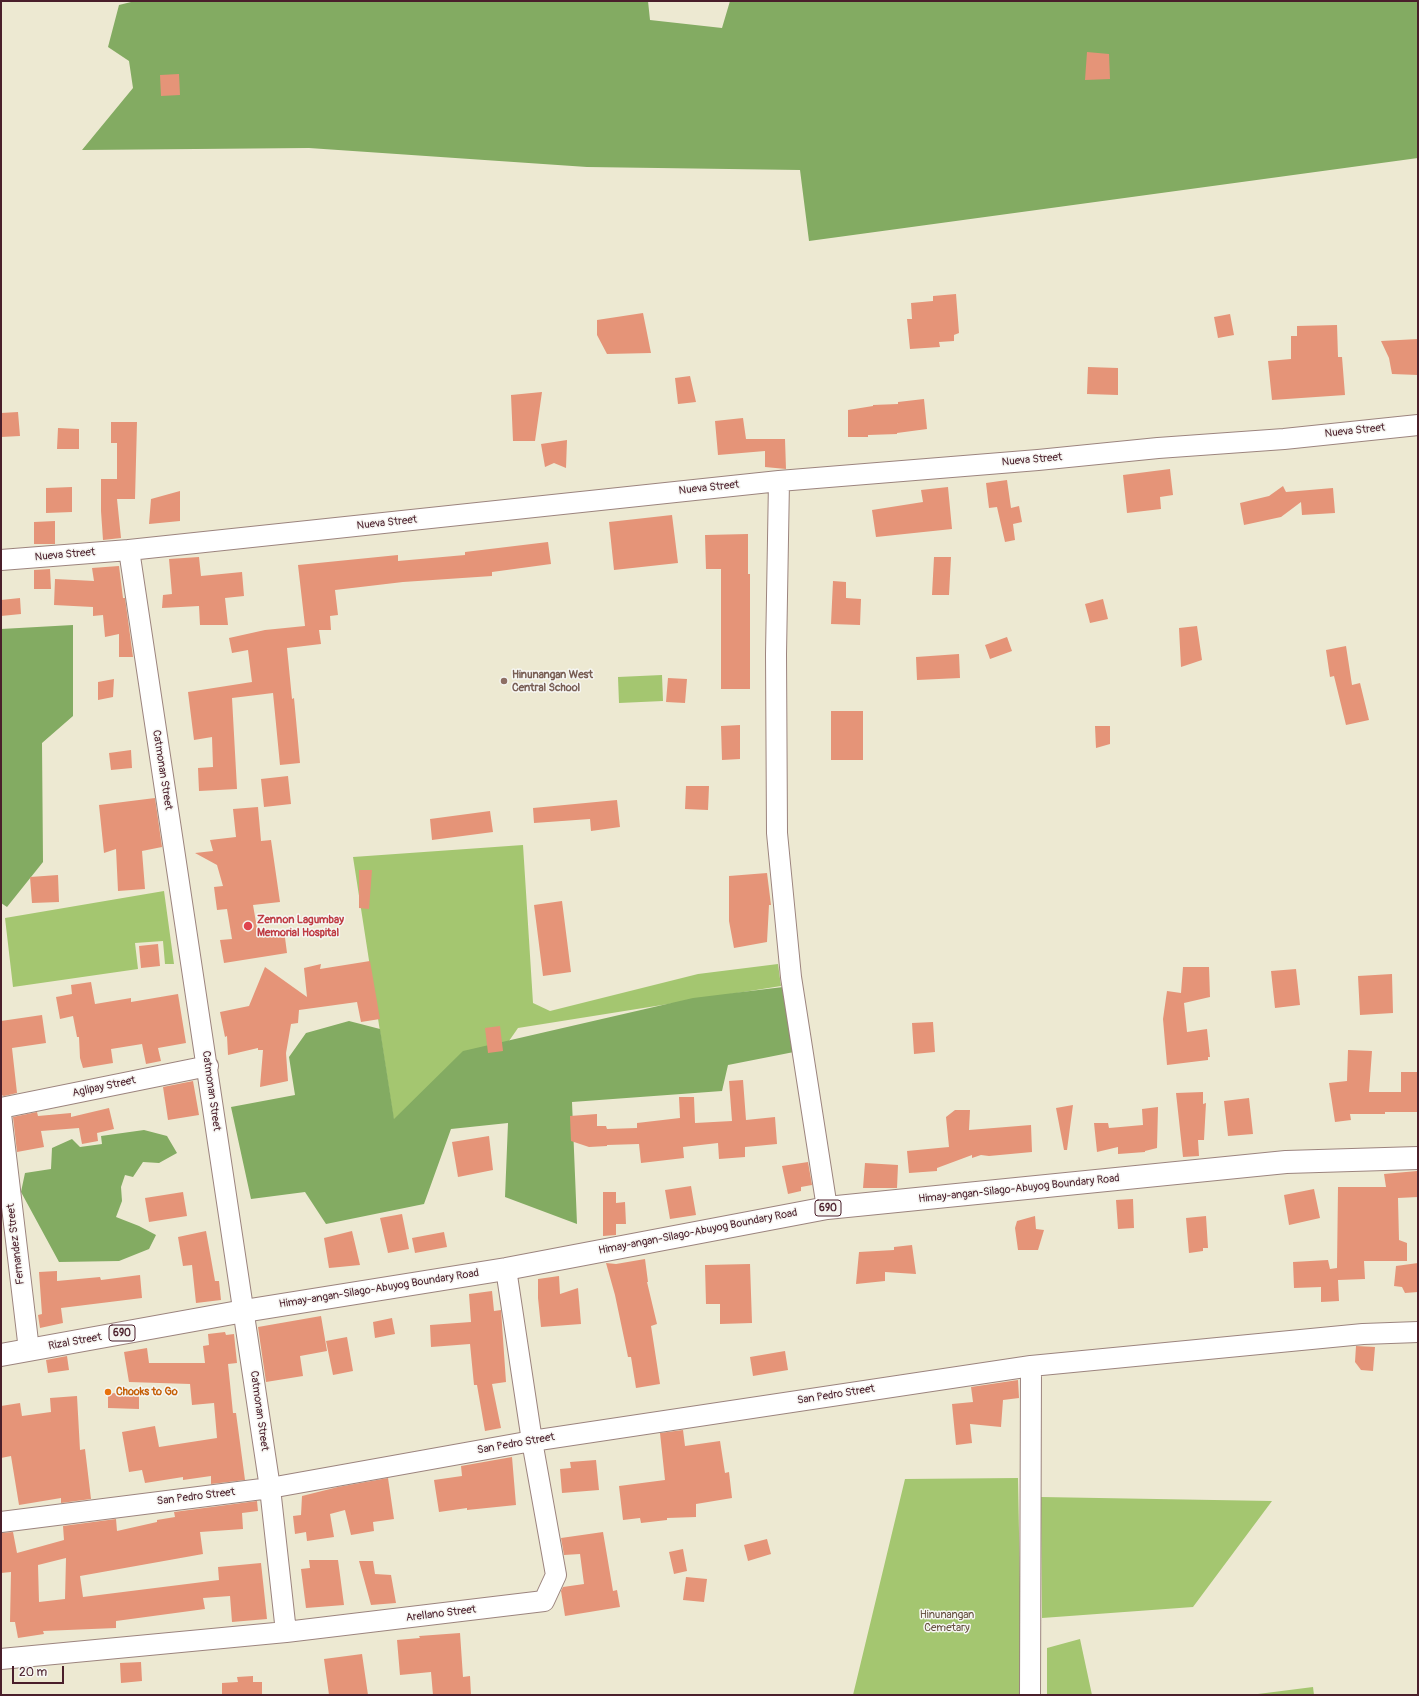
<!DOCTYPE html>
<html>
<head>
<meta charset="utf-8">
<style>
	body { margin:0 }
	#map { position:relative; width:1419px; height:1696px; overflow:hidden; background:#ede9d2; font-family:Pangolin,sans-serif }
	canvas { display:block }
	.frame { position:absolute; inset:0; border:2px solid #4a1f2b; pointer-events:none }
	.scale { position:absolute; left:12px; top:1666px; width:52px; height:18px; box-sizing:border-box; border:2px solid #4a1f2b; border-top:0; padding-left:5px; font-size:12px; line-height:14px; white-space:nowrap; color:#4a1f2b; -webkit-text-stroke:3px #f6f6f2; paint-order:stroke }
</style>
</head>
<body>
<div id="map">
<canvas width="1419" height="1696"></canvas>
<div class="frame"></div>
<div class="scale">20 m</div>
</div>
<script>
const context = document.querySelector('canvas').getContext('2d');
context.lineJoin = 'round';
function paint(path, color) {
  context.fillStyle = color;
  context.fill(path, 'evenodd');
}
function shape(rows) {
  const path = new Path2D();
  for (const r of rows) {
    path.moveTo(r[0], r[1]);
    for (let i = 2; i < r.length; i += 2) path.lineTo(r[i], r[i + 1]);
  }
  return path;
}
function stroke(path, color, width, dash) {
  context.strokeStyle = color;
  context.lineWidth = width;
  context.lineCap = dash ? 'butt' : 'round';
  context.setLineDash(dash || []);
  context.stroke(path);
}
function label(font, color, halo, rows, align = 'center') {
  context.font = font + ' Pangolin,sans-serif';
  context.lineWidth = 3;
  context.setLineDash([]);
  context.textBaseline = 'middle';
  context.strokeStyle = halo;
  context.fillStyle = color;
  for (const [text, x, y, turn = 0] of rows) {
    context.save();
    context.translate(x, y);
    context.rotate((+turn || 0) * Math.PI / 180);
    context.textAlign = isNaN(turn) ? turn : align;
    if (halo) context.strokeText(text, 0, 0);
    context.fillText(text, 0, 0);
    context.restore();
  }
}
const green = shape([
	[662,675,663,701,619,703,618,677],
	[523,845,533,1003,550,1011,698,974,778,964,781,986,518,1028,470,1097,394,1122,353,857],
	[164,891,174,964,165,964,163,941,135,943,138,969,13,987,5,918],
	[1018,1478,1022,1695,853,1695,905,1479],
	[1041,1497,1272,1501,1193,1607,1042,1618],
	[1080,1639,1092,1695,1047,1695,1047,1648],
	[1313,1687,1314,1695,1250,1695]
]);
const forest = shape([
	[135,1,648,1,650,20,722,28,730,1,1418,1,1418,158,809,241,800,170,587,167,309,148,82,150,133,88,129,61,108,47,119,5],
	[73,625,73,716,42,743,43,862,7,907,1,903,1,629],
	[783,987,799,1051,728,1065,722,1091,572,1102,577,1224,505,1197,508,1123,451,1129,424,1204,326,1224,305,1192,251,1199,231,1107,295,1095,289,1057,306,1033,349,1021,380,1029,394,1119,463,1051,693,998],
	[144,1130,167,1136,177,1153,159,1163,143,1162,133,1177,125,1175,121,1187,122,1201,116,1217,139,1226,156,1235,149,1249,119,1261,59,1262,21,1192,25,1173,51,1169,52,1148,72,1139,80,1147,102,1144,101,1136]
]);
const building = shape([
	[1087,52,1109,54,1110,79,1085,80],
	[179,74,180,95,161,96,160,75],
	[956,294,959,333,954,335,954,341,939,342,940,347,910,349,907,319,912,319,911,303,933,301,933,296],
	[643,313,651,353,607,354,597,335,597,320],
	[1230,314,1234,335,1218,338,1214,317],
	[1337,325,1338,357,1342,357,1345,395,1272,400,1268,361,1291,359,1291,336,1297,336,1297,326],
	[1418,339,1418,375,1392,374,1389,358,1381,341],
	[1088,367,1118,368,1118,395,1087,394],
	[690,376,696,402,678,404,675,378],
	[542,392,535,441,513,441,511,395],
	[924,399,927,429,897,433,897,434,868,435,868,437,848,437,848,410,873,406,873,405,898,404,898,402],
	[18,412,20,436,1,437,1,413],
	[743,418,746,439,785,439,786,469,765,467,765,451,718,455,715,421],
	[111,422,137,422,135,499,117,499,121,538,103,540,101,511,101,479,117,479,117,443,111,443],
	[58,428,79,429,79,449,57,449],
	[567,440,566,468,554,463,545,467,541,444],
	[1170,469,1173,495,1160,497,1161,509,1127,513,1123,475],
	[1007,480,1011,508,1019,506,1022,522,1013,524,1015,540,1005,542,997,507,989,508,986,483],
	[1283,486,1286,492,1333,488,1335,513,1302,515,1301,502,1281,517,1244,525,1240,503,1269,496],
	[72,487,72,512,46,513,46,488],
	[948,487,952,529,876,537,872,510,923,502,921,490],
	[180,491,180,521,149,524,151,499],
	[672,515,678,563,614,570,609,522],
	[55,521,55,544,34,544,34,522],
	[748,534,748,574,750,574,750,689,721,689,721,569,706,569,705,535],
	[548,542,551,564,492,572,492,576,403,582,335,590,338,615,330,616,331,630,319,630,321,644,287,648,292,699,294,698,300,763,280,765,273,693,232,698,237,789,199,791,198,768,213,767,212,737,194,740,188,692,252,682,248,650,232,653,229,638,265,630,305,626,298,565,398,555,398,561,465,555,465,552],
	[199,557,201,576,242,572,244,596,225,598,228,625,200,625,199,606,162,608,163,595,172,594,169,559],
	[934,557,951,557,949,595,932,595],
	[119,566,123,598,125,598,133,657,119,657,119,634,105,637,103,615,93,616,93,607,54,605,55,579,94,581,92,568],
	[50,569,51,589,34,589,34,570],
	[833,581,846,582,846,598,861,599,860,625,831,624],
	[20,598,21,614,1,616,1,600],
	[1103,599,1108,619,1090,623,1085,604],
	[1197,626,1202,660,1181,667,1179,628],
	[1007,637,1012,651,990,659,985,645],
	[1346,646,1352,685,1360,683,1369,720,1346,725,1334,676,1330,677,1326,650],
	[959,654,960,678,917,680,916,657],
	[668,678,687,679,685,703,666,702],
	[114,679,113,697,98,700,98,682],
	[831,711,863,711,863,760,831,760],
	[740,725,740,759,722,760,721,726],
	[1095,726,1110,726,1110,744,1096,748],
	[131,750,132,768,111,770,109,753],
	[288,776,291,804,264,807,261,779],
	[686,786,709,786,708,810,685,809],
	[155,798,162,847,142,851,145,889,118,891,116,849,104,853,99,805],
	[617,800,620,827,591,831,590,819,534,823,533,808],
	[258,807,261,841,271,840,280,902,253,905,258,934,284,930,287,953,224,963,220,940,232,939,227,909,217,910,214,887,223,886,217,865,195,853,213,851,210,840,236,837,233,809],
	[490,811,493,832,432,840,430,819],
	[359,870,372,870,369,909,359,908],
	[767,873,771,905,769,905,767,942,734,948,729,921,729,876],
	[58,875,59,902,32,903,30,877],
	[562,901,571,972,543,976,534,905],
	[158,944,160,966,141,968,139,946],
	[370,961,380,1019,361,1022,357,1002,299,1010,298,1023,291,1024,286,1053,288,1081,260,1087,263,1050,258,1050,258,1048,228,1055,227,1036,225,1037,220,1012,249,1006,265,967,307,997,304,968,321,964,320,969],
	[1183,967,1209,967,1210,997,1184,1003,1187,1032,1207,1029,1210,1057,1208,1057,1208,1060,1167,1065,1163,1019,1167,991,1181,993],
	[1296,969,1300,1005,1275,1008,1271,971],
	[1392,974,1393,1013,1360,1015,1358,976],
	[91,982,95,1004,131,998,131,1002,178,994,186,1043,158,1048,161,1061,146,1064,142,1044,111,1049,113,1063,83,1068,80,1058,79,1037,77,1037,73,1016,60,1019,56,997,72,994,71,985],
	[42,1015,46,1043,12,1048,17,1093,4,1096,1,1095,1,1021],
	[933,1022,935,1052,914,1054,912,1023],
	[500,1026,503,1051,488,1053,485,1028],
	[1348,1050,1372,1051,1369,1092,1401,1092,1401,1072,1418,1072,1417,1112,1385,1112,1385,1114,1350,1114,1351,1120,1335,1122,1329,1083,1347,1081],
	[743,1080,746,1120,775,1117,777,1144,745,1147,745,1157,719,1159,718,1143,683,1147,684,1158,641,1163,639,1144,607,1145,607,1146,589,1147,571,1141,570,1116,597,1114,597,1126,606,1126,607,1129,637,1128,637,1123,680,1118,679,1097,694,1097,695,1123,732,1121,729,1081],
	[193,1081,199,1115,168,1120,163,1087],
	[1203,1092,1203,1104,1206,1103,1204,1140,1198,1140,1199,1156,1183,1157,1176,1093],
	[1249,1098,1253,1134,1228,1136,1224,1101],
	[1073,1105,1067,1150,1064,1150,1056,1108],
	[1158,1107,1157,1148,1145,1151,1145,1152,1118,1154,1118,1147,1097,1152,1094,1123,1108,1123,1109,1128,1143,1125,1142,1109],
	[109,1108,114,1129,97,1133,98,1141,82,1144,79,1128,41,1131,44,1147,17,1152,13,1117,37,1112,38,1116,71,1113,71,1117],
	[955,1110,970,1110,969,1130,1031,1125,1032,1152,989,1156,981,1155,972,1158,972,1155,937,1168,937,1171,909,1173,907,1151,949,1147,946,1117],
	[489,1136,493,1170,458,1177,452,1142],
	[808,1162,812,1185,801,1187,801,1191,788,1194,782,1166],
	[865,1163,898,1165,897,1188,863,1188],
	[1417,1171,1418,1197,1398,1198,1399,1240,1407,1243,1407,1261,1364,1261,1365,1279,1338,1280,1339,1301,1321,1302,1321,1287,1294,1288,1293,1262,1328,1260,1330,1269,1337,1268,1338,1187,1386,1187,1384,1174],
	[691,1186,696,1215,670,1219,665,1190],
	[1314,1189,1320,1218,1289,1225,1284,1195],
	[183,1192,187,1216,149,1222,145,1198],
	[603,1192,616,1192,616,1203,625,1202,626,1224,616,1224,616,1235,603,1236],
	[1133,1199,1134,1228,1118,1229,1116,1200],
	[402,1214,409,1249,388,1253,380,1218],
	[1035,1216,1036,1229,1044,1230,1038,1250,1018,1250,1015,1228,1017,1221],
	[1206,1216,1208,1248,1203,1248,1203,1251,1189,1253,1186,1218],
	[206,1231,215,1281,219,1281,221,1300,196,1303,192,1265,183,1266,178,1237],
	[352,1231,360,1265,329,1268,324,1238],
	[444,1232,447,1247,415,1253,412,1238],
	[912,1245,916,1274,885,1272,885,1281,856,1284,859,1252,894,1250,894,1247],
	[645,1259,648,1282,647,1282,657,1324,651,1326,660,1384,636,1388,631,1357,628,1357,615,1295,606,1263,616,1264],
	[1418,1263,1418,1292,1405,1293,1402,1287,1394,1286,1396,1266],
	[750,1264,752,1323,720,1324,720,1304,706,1304,705,1265],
	[57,1271,57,1281,100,1277,101,1280,140,1275,142,1298,61,1308,63,1323,40,1328,38,1315,42,1314,39,1272],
	[559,1276,560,1294,578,1288,581,1324,541,1327,538,1298,538,1279],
	[492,1291,494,1311,501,1310,506,1382,492,1384,501,1428,485,1431,477,1385,474,1385,470,1344,431,1347,430,1325,471,1322,469,1294],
	[321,1316,327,1351,300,1356,303,1376,266,1382,258,1327],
	[392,1318,395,1334,375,1338,373,1322],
	[225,1332,226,1335,234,1334,237,1363,228,1364,233,1413,236,1413,245,1480,211,1484,211,1476,183,1480,183,1477,145,1483,142,1470,129,1472,122,1432,155,1426,159,1447,217,1438,214,1403,192,1405,190,1384,129,1382,124,1352,147,1348,149,1363,205,1363,203,1346,209,1345,208,1334],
	[347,1337,353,1371,333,1375,326,1341],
	[1356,1346,1375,1347,1373,1371,1361,1370,1355,1362],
	[785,1351,788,1370,753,1376,750,1357],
	[67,1356,69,1370,48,1373,46,1360],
	[1018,1380,1019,1398,1003,1400,1001,1427,970,1424,972,1443,956,1445,952,1404,973,1402,971,1387],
	[108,1393,139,1394,139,1409,108,1408],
	[77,1396,80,1450,85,1449,91,1499,61,1503,61,1498,19,1505,11,1456,1,1458,1,1406,20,1403,22,1416,51,1412,50,1398],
	[683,1430,685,1446,720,1441,725,1473,729,1472,732,1498,696,1504,696,1517,667,1518,667,1520,641,1523,640,1518,623,1520,619,1486,665,1480,660,1433],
	[512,1457,516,1505,467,1510,467,1508,439,1512,434,1480,462,1476,461,1466],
	[596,1460,599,1490,562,1493,560,1469,571,1468,570,1462],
	[388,1478,394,1519,373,1522,374,1531,351,1535,345,1510,330,1514,334,1537,307,1541,306,1532,295,1534,293,1516,301,1515,302,1496,338,1487],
	[257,1501,258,1511,242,1513,243,1529,200,1532,203,1554,80,1576,83,1597,219,1580,218,1567,261,1563,267,1619,232,1622,230,1596,203,1598,205,1609,116,1621,116,1628,43,1631,44,1634,18,1638,15,1622,10,1622,11,1572,1,1573,1,1533,13,1532,17,1553,64,1540,63,1526,116,1519,117,1531,157,1522,157,1520,175,1517,174,1512],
	[66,1558,65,1599,39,1602,38,1565],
	[603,1532,613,1591,617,1590,620,1607,565,1616,561,1591,563,1587,584,1584,580,1554,564,1555,561,1538],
	[767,1539,771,1554,748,1561,744,1545],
	[683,1549,687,1571,674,1574,669,1552],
	[309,1560,338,1560,344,1605,306,1608,301,1569,310,1568],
	[359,1561,373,1561,375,1574,391,1575,396,1603,371,1605],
	[686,1577,707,1579,704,1602,683,1600],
	[460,1633,463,1677,470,1676,471,1695,433,1695,431,1672,400,1675,397,1640,420,1638,419,1636],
	[362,1654,368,1695,329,1695,324,1659],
	[141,1662,142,1681,121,1683,120,1663],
	[253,1676,253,1682,262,1682,262,1695,222,1695,222,1683,238,1682,237,1677]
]);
const street = shape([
	[779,481,776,654,777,833,791,977,827,1208],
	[129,550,270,1488,286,1632],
	[1,560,129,550,779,481,1038,460,1158,448,1284,439,1418,425],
	[1,1108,208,1066],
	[1,1114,29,1350],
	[1,1522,270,1488,532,1441,1031,1366,1363,1334,1418,1332],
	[1,1659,286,1632,544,1601,556,1575,532,1441,506,1269],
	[1030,1695,1031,1366]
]);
const primary = shape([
	[1,1355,244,1311,506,1269,827,1208,1286,1162,1418,1158]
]);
const markers = [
	[504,681,4,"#8d6e63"],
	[248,926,5,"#e0444e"],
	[108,1392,4,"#e8710a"]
];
const shields = [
	[828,1208,26],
	[122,1333,26]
];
const shieldNames = [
	["690",828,1208],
	["690",122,1333]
];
const streetNames = [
	["Nueva Street",1355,431,-6],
	["Nueva Street",1032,460,-5],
	["Nueva Street",709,488,-6],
	["Nueva Street",387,523,-6],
	["Nueva Street",65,555,-5],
	["Catmonan Street",162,770,81],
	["Aglipay Street",104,1087,-12],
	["Catmonan Street",211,1091,82],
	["Himay-angan-Silago-Abuyog Boundary Road",1019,1189,-6],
	["Himay-angan-Silago-Abuyog Boundary Road",698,1232,-11],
	["Fernandez Street",16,1244,-97],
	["Himay-angan-Silago-Abuyog Boundary Road",379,1289,-9],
	["Rizal Street",75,1342,-10],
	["San Pedro Street",836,1395,-9],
	["Catmonan Street",259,1411,82],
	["San Pedro Street",516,1444,-10],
	["San Pedro Street",196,1497,-7],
	["Arellano Street",441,1614,-7]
];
const educationNames = [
	["Hinunangan West",512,675],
	["Central School",512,688]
];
const healthNames = [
	["Zennon Lagumbay",257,920],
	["Memorial Hospital",257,933]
];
const foodNames = [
	["Chooks to Go",116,1392]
];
const parkNames = [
	["Hinunangan",947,1615],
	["Cemetary",947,1628]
];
paint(green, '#a4c670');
paint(forest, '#83ab62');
paint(building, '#e59478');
stroke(street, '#9c847e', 22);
stroke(primary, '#9c847e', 24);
stroke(street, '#fff', 20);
stroke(primary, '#fff', 22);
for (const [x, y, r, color] of markers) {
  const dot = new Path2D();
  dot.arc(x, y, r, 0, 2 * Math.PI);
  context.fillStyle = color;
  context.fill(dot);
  stroke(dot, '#f6f6f2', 1.5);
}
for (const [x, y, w] of shields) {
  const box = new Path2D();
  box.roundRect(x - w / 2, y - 8, w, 16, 3);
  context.fillStyle = '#f6f6f2';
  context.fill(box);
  stroke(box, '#4a1f2b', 1);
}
label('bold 10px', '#4a1f2b', null, shieldNames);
label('11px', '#4a1f2b', '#f6f6f2', streetNames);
label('bold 11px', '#785e54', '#f6f6f2', educationNames, 'left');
label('bold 11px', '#be3a42', '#f6f6f2', healthNames, 'left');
label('bold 11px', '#c56008', '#f6f6f2', foodNames, 'left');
label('11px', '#655140', '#f6f6f2', parkNames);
</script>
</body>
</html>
